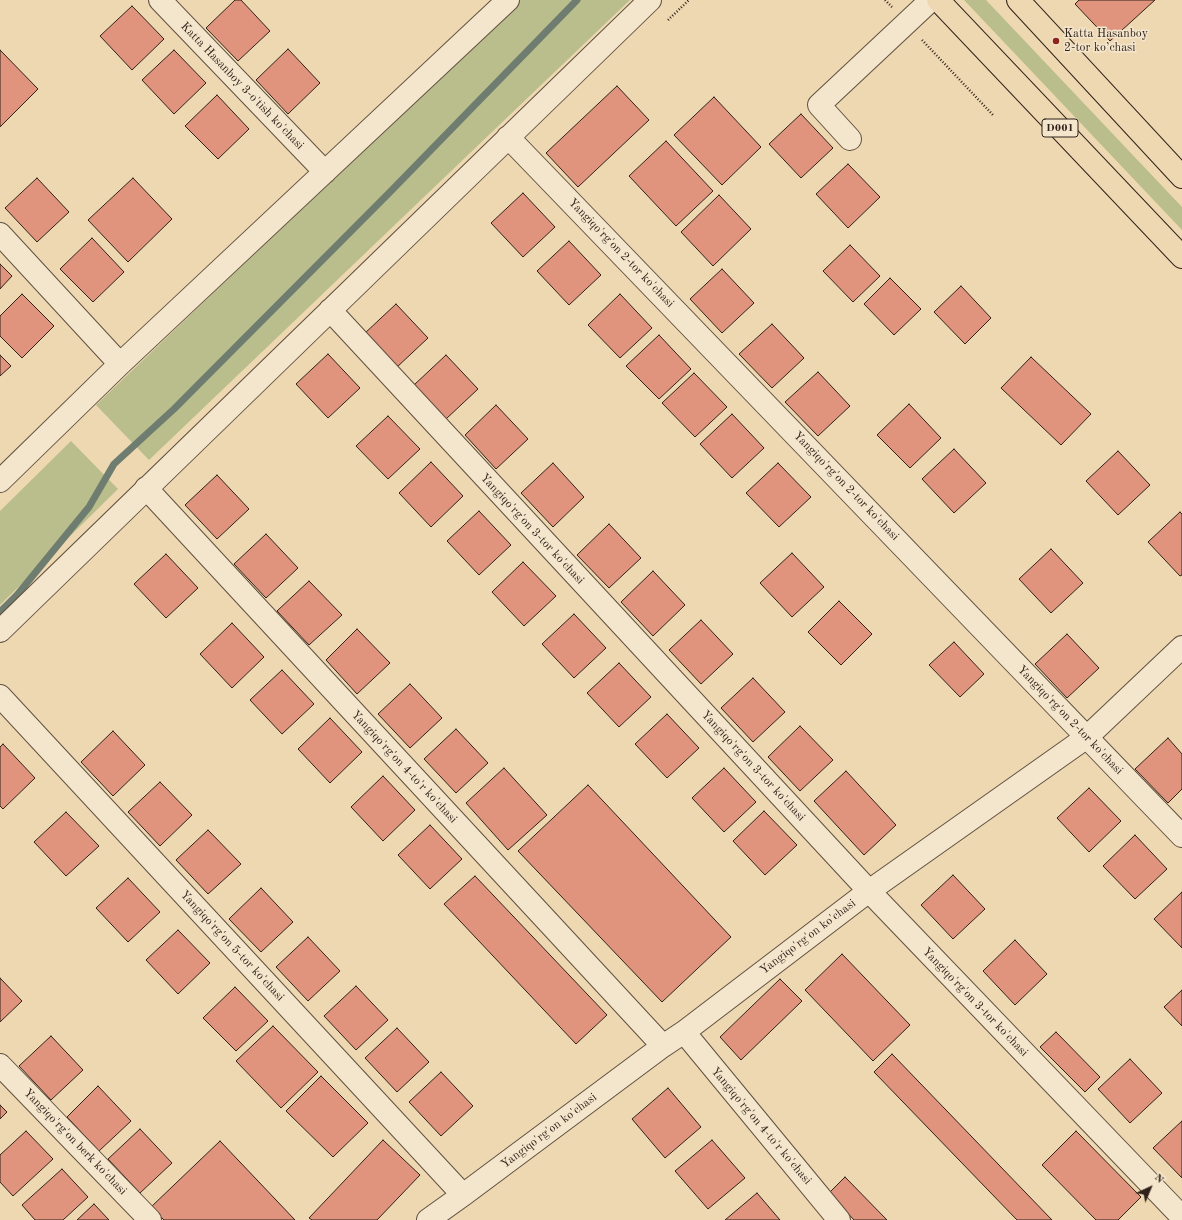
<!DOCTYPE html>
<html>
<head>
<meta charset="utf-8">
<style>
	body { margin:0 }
	#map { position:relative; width:1182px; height:1220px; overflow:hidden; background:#eed8b2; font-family:"Old Standard TT",serif }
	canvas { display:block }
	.north { position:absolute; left:1130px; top:1168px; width:40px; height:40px; -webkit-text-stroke:3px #f4e6cd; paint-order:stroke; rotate:44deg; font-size:11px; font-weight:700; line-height:16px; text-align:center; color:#302219 }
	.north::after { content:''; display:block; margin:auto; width:14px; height:18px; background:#302219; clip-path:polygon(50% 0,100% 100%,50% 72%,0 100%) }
</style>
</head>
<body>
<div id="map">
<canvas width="1182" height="1220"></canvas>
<div class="north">N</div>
</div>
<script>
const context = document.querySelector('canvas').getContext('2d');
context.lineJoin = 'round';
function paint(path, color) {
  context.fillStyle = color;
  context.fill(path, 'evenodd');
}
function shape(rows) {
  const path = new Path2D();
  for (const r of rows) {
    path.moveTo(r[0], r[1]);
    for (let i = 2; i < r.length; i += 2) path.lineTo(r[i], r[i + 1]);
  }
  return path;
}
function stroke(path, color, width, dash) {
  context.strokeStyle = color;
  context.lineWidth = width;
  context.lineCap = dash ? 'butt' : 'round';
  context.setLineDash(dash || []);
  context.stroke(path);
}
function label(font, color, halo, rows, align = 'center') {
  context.font = font + ' "Old Standard TT",serif';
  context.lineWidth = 3;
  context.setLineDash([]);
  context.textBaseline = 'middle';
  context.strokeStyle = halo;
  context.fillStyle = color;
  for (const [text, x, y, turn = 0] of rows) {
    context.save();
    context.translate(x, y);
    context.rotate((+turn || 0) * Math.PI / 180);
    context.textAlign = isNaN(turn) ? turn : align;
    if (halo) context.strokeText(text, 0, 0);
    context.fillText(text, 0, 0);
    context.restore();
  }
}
const green = shape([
	[520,0,630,0,149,460,96,405],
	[964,0,986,0,1182,207,1182,230],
	[71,441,118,489,0,605,0,511]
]);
const stream = shape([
	[0,612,17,595,89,507,114,464,174,409,392,190,577,0]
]);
const building = shape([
	[235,0,241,0,270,31,238,61,206,28,235,0],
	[1079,0,1155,0,1110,41,1075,4,1079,0],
	[132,6,164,39,132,70,100,36,132,6],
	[288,49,320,83,288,114,256,80,288,49],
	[0,50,38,89,0,127,0,50],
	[174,50,206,83,174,114,142,80,174,50],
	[617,86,649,120,578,187,546,153,617,86],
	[217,95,249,129,218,159,185,126,217,95],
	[714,97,761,147,722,185,674,135,714,97],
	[801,114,833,148,801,178,769,144,801,114],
	[666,141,713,191,676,226,629,176,666,141],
	[848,164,880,197,848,228,816,194,848,164],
	[37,178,69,212,37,242,5,208,37,178],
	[133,178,172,219,128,262,88,220,133,178],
	[523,193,555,227,523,257,491,223,523,193],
	[719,195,751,229,713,266,681,232,719,195],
	[92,238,124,272,93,302,60,269,92,238],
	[569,241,601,275,569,305,537,271,569,241],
	[850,245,880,276,853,302,823,271,850,245],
	[0,264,12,276,0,289,0,264],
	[722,269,754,303,722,333,690,299,722,269],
	[890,278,921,309,894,335,864,304,890,278],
	[961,286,991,318,965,344,934,312,961,286],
	[22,294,54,326,22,358,0,336,0,316,22,294],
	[620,294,652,328,620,358,588,325,620,294],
	[396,304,428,338,396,368,364,334,396,304],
	[772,324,804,358,772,388,739,354,772,324],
	[659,335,691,369,659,399,626,366,659,335],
	[328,354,360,388,328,418,296,384,328,354],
	[0,355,11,366,0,376,0,355],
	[446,355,478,389,446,419,414,385,446,355],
	[1031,357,1091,414,1061,445,1001,388,1031,357],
	[818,372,850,406,818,436,785,402,818,372],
	[694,373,727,407,695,437,662,403,694,373],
	[909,404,941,438,910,468,877,435,909,404],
	[496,405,528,439,496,469,465,435,496,405],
	[732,414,764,448,732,478,700,444,732,414],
	[388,416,420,449,388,479,356,446,388,416],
	[954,449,986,483,954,513,922,479,954,449],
	[1118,451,1150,485,1118,515,1086,481,1118,451],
	[431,462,463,496,431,527,399,493,431,462],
	[553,463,584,497,553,527,521,493,553,463],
	[778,463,811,497,779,527,746,493,778,463],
	[217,475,249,509,217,539,185,505,217,475],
	[479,511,511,545,479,575,447,541,479,511],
	[1180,512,1182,514,1182,575,1180,576,1148,542,1180,512],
	[609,524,641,558,609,588,577,555,609,524],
	[266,534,298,568,266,598,234,564,266,534],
	[1051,549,1083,583,1051,613,1019,579,1051,549],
	[792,553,824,587,792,617,760,583,792,553],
	[166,554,198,588,166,618,134,584,166,554],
	[523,562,556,596,524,626,492,592,523,562],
	[653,571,685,605,653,636,621,602,653,571],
	[309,581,342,615,309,645,277,611,309,581],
	[839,601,872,634,841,665,808,632,839,601],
	[574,614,606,648,574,678,542,644,574,614],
	[701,620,733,654,701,684,669,650,701,620],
	[232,623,264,657,232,688,200,654,232,623],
	[357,629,390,663,357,694,326,660,357,629],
	[1067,634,1099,668,1067,698,1035,664,1067,634],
	[954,642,984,674,960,697,929,665,954,642],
	[619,663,651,697,619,727,587,693,619,663],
	[282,670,314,704,282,734,250,700,282,670],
	[753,678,785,712,753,742,721,708,753,678],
	[410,684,442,718,410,748,378,714,410,684],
	[667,714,699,748,667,778,635,744,667,714],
	[330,718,362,752,330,783,298,749,330,718],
	[800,726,833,760,800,791,768,757,800,726],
	[456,729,488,763,456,793,424,759,456,729],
	[113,731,145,765,113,796,81,762,113,731],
	[1168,738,1182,754,1182,789,1168,803,1135,769,1168,738],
	[3,744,35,778,3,809,0,806,0,747,3,744],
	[504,768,547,815,508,850,466,803,504,768],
	[724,768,756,802,724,832,692,798,724,768],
	[846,771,896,825,864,855,814,801,846,771],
	[383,776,415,810,383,841,351,807,383,776],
	[160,782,192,815,160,846,128,812,160,782],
	[588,785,731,937,662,1002,518,851,588,785],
	[1089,788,1121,821,1089,852,1057,818,1089,788],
	[764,811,797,845,765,875,733,841,764,811],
	[66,812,99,846,66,876,34,842,66,812],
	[430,825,462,859,430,889,398,855,430,825],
	[208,830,241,864,208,894,176,860,208,830],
	[1135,835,1167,869,1135,899,1103,866,1135,835],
	[953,875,985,909,953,939,921,905,953,875],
	[475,876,607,1015,576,1044,444,904,475,876],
	[128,878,160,912,128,942,96,908,128,878],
	[261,888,293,922,261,952,229,919,261,888],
	[1182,892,1182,948,1154,919,1182,892],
	[178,930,210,963,178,994,146,960,178,930],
	[308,937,340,971,308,1001,276,967,308,937],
	[1015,940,1047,974,1015,1005,983,971,1015,940],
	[842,954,910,1025,873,1061,805,990,842,954],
	[0,978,22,1001,0,1022,0,978],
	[780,979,802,1001,741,1060,720,1037,780,979],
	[356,986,388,1020,356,1050,324,1016,356,986],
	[235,987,268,1021,236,1051,203,1018,235,987],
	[1182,990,1182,1026,1164,1007,1182,990],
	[273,1026,318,1072,281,1108,236,1061,273,1026],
	[397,1028,429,1062,397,1092,365,1058,397,1028],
	[1056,1032,1100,1077,1085,1092,1040,1047,1056,1032],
	[51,1036,83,1070,51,1100,19,1066,51,1036],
	[892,1054,1052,1220,1017,1220,874,1072,892,1054],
	[1130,1059,1162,1093,1130,1123,1098,1089,1130,1059],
	[441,1072,473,1106,441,1136,409,1102,441,1072],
	[321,1076,368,1123,333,1157,286,1111,321,1076],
	[98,1086,131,1121,99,1151,67,1117,98,1086],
	[668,1088,701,1127,665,1158,632,1119,668,1088],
	[0,1105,7,1112,0,1119,0,1105],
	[1182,1121,1182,1178,1153,1148,1182,1121],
	[140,1129,172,1163,140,1193,108,1159,140,1129],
	[26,1131,53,1159,13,1196,0,1182,0,1155,26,1131],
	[1076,1131,1141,1197,1118,1220,1096,1220,1042,1165,1076,1131],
	[383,1140,420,1175,377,1220,312,1220,309,1218,383,1140],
	[712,1140,745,1178,708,1209,675,1171,712,1140],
	[220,1141,295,1220,164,1220,151,1207,220,1141],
	[62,1169,88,1197,63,1220,35,1220,22,1205,62,1169],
	[845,1177,887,1220,854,1220,829,1193,845,1177],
	[757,1193,780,1220,725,1220,757,1193],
	[94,1204,109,1220,77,1220,94,1204]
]);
const path = shape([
	[885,0,892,7],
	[668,20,689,0],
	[922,40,993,115]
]);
const minor = shape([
	[160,0,325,172],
	[508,137,1182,836],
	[850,139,819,105,931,0],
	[0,234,120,364],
	[330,310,869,891,1182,1217],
	[0,481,120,364,508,0],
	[146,488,663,1046],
	[0,631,650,0],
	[0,696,463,1195],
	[684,1032,839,1220],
	[0,1065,150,1220],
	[428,1220,463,1195,663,1046,684,1032,869,891,1087,737,1182,647]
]);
const highway = shape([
	[938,0,1182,257],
	[1018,0,1182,177]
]);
const markers = [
	[1056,41,4,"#8f2418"]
];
const shields = [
	[1060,128,36]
];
const shieldNames = [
	["D001",1060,128]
];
const poiNames = [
	["Katta Hasanboy",1064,34],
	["2-tor ko’chasi",1064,48]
];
const streetNames = [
	["Katta Hasanboy 3-o'tish ko'chasi",242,86,46],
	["Yangiqo'rg'on 2-tor ko'chasi",621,253,46],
	["Yangiqo'rg'on 2-tor ko'chasi",846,486,46],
	["Yangiqo'rg'on 3-tor ko'chasi",532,529,47],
	["Yangiqo'rg'on 2-tor ko'chasi",1070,720,46],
	["Yangiqo'rg'on 3-tor ko'chasi",753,766,47],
	["Yangiqo'rg'on 4-to'r ko'chasi",404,767,47],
	["Yangiqo'rg'on ko'chasi",808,937,-37],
	["Yangiqo'rg'on 5-tor ko'chasi",232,946,47],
	["Yangiqo'rg'on 3-tor ko'chasi",975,1002,46],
	["Yangiqo'rg'on 4-to'r ko'chasi",761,1126,50],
	["Yangiqo'rg'on ko'chasi",549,1131,-37],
	["Yangiqo'rg'on berk ko'chasi",75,1142,46]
];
paint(green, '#babe8c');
stroke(stream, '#6f7d70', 7);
paint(building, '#e0937d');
stroke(building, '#302219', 1);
stroke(minor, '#60503f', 24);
stroke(highway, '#302219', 24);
stroke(path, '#302219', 2.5, [1, 2]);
stroke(minor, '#f4e6cd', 22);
stroke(highway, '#eed8b2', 22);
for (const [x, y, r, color] of markers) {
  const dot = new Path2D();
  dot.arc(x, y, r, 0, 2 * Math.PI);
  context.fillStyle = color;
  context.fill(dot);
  stroke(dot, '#f4e6cd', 1.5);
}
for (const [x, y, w] of shields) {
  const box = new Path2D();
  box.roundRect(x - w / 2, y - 9, w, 18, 3);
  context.fillStyle = '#f4e6cd';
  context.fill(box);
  stroke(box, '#302219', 1);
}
label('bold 11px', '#302219', null, shieldNames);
label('12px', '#302219', '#f4e6cd', poiNames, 'left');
label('12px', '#302219', '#f4e6cd', streetNames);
</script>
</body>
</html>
